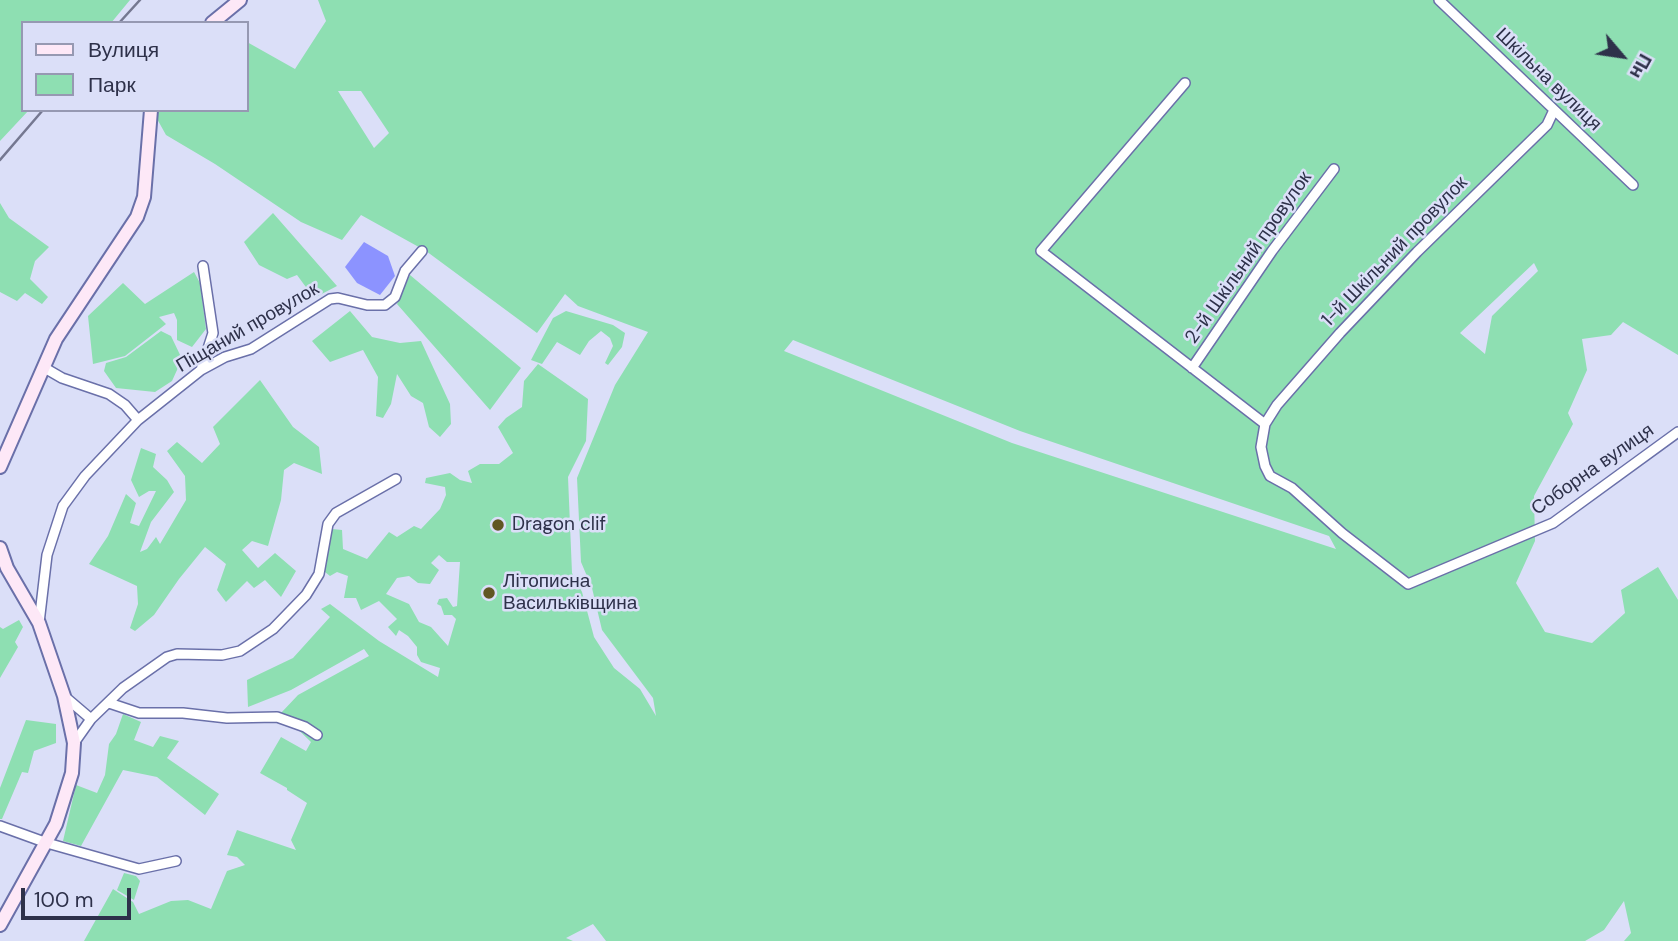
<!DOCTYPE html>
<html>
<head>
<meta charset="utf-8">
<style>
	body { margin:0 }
	#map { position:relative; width:1678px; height:941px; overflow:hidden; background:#dbdff8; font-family:"DM Sans",sans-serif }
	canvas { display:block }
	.legend { position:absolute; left:21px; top:21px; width:228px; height:91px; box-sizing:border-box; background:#dbdff8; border:2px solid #9699b2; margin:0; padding:9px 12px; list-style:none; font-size:21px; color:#2e314a }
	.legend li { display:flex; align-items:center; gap:14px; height:35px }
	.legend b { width:35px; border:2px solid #9699b2 }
	.north { position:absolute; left:1587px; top:21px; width:70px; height:70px; -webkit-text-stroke:5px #dbdff8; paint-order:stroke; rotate:119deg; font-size:19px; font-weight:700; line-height:28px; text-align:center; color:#2e314a }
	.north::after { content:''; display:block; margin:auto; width:24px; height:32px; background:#2e314a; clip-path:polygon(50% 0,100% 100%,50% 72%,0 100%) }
	.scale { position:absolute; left:21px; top:888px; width:110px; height:32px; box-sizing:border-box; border:4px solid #2e314a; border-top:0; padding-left:9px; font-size:21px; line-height:24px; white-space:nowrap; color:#2e314a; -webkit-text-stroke:5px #dbdff8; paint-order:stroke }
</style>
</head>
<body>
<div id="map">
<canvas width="1678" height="941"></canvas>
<ul class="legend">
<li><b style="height:9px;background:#fde8f7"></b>Вулиця</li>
<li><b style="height:19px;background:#8edfb2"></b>Парк</li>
</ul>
<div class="north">Пн</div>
<div class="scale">100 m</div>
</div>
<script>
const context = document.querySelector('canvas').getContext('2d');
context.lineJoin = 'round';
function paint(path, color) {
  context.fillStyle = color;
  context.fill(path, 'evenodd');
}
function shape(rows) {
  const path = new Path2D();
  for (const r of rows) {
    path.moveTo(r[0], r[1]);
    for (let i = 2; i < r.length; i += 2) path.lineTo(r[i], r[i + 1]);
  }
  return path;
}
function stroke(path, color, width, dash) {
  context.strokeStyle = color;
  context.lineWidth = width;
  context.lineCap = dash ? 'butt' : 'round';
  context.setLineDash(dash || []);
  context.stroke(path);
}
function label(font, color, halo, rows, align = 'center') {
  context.font = font + ' "DM Sans",sans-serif';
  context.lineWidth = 5;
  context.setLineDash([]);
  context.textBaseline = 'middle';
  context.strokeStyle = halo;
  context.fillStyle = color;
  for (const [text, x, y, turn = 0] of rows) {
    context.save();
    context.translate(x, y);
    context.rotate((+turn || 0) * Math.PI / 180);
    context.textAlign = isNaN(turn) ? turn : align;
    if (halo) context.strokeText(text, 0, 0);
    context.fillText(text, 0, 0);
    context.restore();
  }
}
const green = shape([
	[0,0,130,0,111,23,23,23,23,110,29,110,0,141],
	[318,0,1678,0,1678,355,1623,322,1611,335,1582,339,1587,370,1568,413,1573,424,1534,496,1535,541,1516,583,1545,632,1592,643,1625,613,1621,590,1658,567,1678,600,1678,941,1624,941,1631,933,1624,901,1604,930,1585,941,606,941,593,924,566,938,573,941,84,941,113,889,133,902,139,914,171,901,188,900,211,909,227,871,245,865,237,857,227,855,237,830,296,850,291,840,307,803,287,790,287,788,260,773,281,737,306,751,311,742,281,713,298,695,369,656,364,649,291,690,248,707,247,680,293,658,330,617,321,609,330,604,379,641,438,677,440,668,421,662,417,655,417,647,408,636,399,630,396,636,388,627,397,619,379,601,361,610,356,598,344,598,348,576,337,572,330,576,325,572,325,559,332,529,342,530,343,549,367,559,389,532,397,537,414,526,421,529,440,509,446,495,445,487,425,483,426,478,450,473,460,480,472,483,468,471,480,464,499,464,513,453,498,427,506,418,522,407,524,381,538,364,588,399,586,441,568,477,572,573,582,592,594,637,614,668,640,689,656,716,653,698,602,630,592,588,581,562,577,478,615,385,648,332,578,306,565,294,537,333,426,251,361,215,342,240,301,222,215,164,166,135,156,117,158,110,247,110,247,42,295,69,326,21],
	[338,91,361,91,389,133,374,148],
	[1534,263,1538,271,1492,316,1485,354,1460,333],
	[793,340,1020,431,1329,536,1336,549,1012,443,784,351],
	[439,555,447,562,460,562,457,606,453,607,447,598,439,599,437,604,441,606,444,615,452,615,456,619,448,646,431,627,419,622,409,604,386,594,397,578,409,576,418,583,430,584,439,570,431,563],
	[0,203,9,218,49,247,35,261,30,279,48,297,42,304,25,293,17,301,0,292],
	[273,213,337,286,314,298,297,275,287,279,259,265,244,242],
	[194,272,200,283,206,329,192,347,177,340,177,320,174,313,159,317,166,324,125,356,93,364,88,316,123,283,145,304],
	[410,275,521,368,490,410,397,304],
	[350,311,372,337,400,343,421,341,450,404,451,424,440,437,429,427,423,403,411,396,397,374,391,404,383,418,376,416,378,377,363,350,330,362,312,341],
	[566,311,613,325,625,333,622,347,608,365,605,363,613,346,610,338,601,331,589,341,580,355,557,342,542,364,531,360,553,318],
	[161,331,171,336,182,359,172,381,155,392,116,388,104,371,106,363,126,357],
	[260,380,293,427,319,447,322,474,294,463,284,470,281,500,268,546,252,541,242,550,258,568,275,553,296,571,281,597,265,580,254,588,247,581,226,602,217,590,226,564,205,547,179,579,154,615,135,631,130,628,138,604,137,586,89,564,108,536,126,494,136,503,130,523,139,526,156,491,149,491,139,497,131,480,141,448,156,454,153,467,167,480,174,492,151,522,140,552,147,549,156,537,160,544,186,500,185,476,167,451,177,442,202,463,220,444,213,427],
	[19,620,23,627,15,642,18,647,0,678,0,627,3,629],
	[123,714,141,722,134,740,153,747,160,736,179,741,167,758,219,794,205,815,157,777,123,770,81,846,63,841,76,785,97,793,105,775,109,744,116,734],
	[26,720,56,724,56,743,34,751,28,773,22,772,2,819,0,819,0,788],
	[124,873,136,876,140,881,134,900,117,890]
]);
const water = shape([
	[364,242,388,256,395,276,380,295,357,283,345,267]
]);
const street = shape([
	[1439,0,1633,185],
	[1185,83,1041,251,1265,424,1261,447,1265,466,1270,476,1292,488,1342,533,1408,584,1553,523,1678,432],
	[43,367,62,378,109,394,125,405,138,420],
	[1192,368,1272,251,1334,169],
	[201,370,213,333,203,266],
	[1265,424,1277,405,1340,333,1417,252,1547,125,1554,110],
	[39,623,47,555,63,506,85,476,138,420,201,370,225,357,251,349,330,299,338,298,367,305,385,305,395,297,405,271,422,251],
	[64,696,91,719],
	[109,703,139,713,183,713,227,718,277,717,305,727,317,735],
	[74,743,91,719,123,688,167,657,177,654,222,655,240,651,273,629,306,595,319,574,328,524,336,513,396,479],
	[0,826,47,843,139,869,176,861]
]);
const secondary = shape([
	[212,23,240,0],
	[0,467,56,339,137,217,144,197,151,110],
	[0,548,7,568,39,623,64,696,74,743,72,773,56,824,0,925]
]);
const rail = shape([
	[119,23,140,0],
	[0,160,43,110]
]);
const markers = [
	[498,525,7,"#615723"],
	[489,593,7,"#615723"]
];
const streetNames = [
	["Шкільна вулиця",1548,80,44],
	["1-й Шкільний провулок",1395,252,-46],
	["2-й Шкільний провулок",1249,258,-55],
	["Піщаний провулок",248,328,-30],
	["Соборна вулиця",1593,470,-35]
];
const poiNames = [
	["Dragon clif",512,525],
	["Літописна",503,582],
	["Васильківщина",503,604]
];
paint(green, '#8edfb2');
paint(water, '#8c93ff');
stroke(street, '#6a70a9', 12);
stroke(secondary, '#6a70a9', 16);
stroke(street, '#fff', 9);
stroke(secondary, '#fde8f7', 12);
stroke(rail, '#757891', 2.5);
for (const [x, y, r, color] of markers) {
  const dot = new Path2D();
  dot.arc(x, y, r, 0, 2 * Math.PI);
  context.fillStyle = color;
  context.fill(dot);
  stroke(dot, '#dbdff8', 2.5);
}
label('19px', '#2e314a', '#dbdff8', streetNames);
label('19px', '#2e314a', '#dbdff8', poiNames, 'left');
</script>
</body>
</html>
